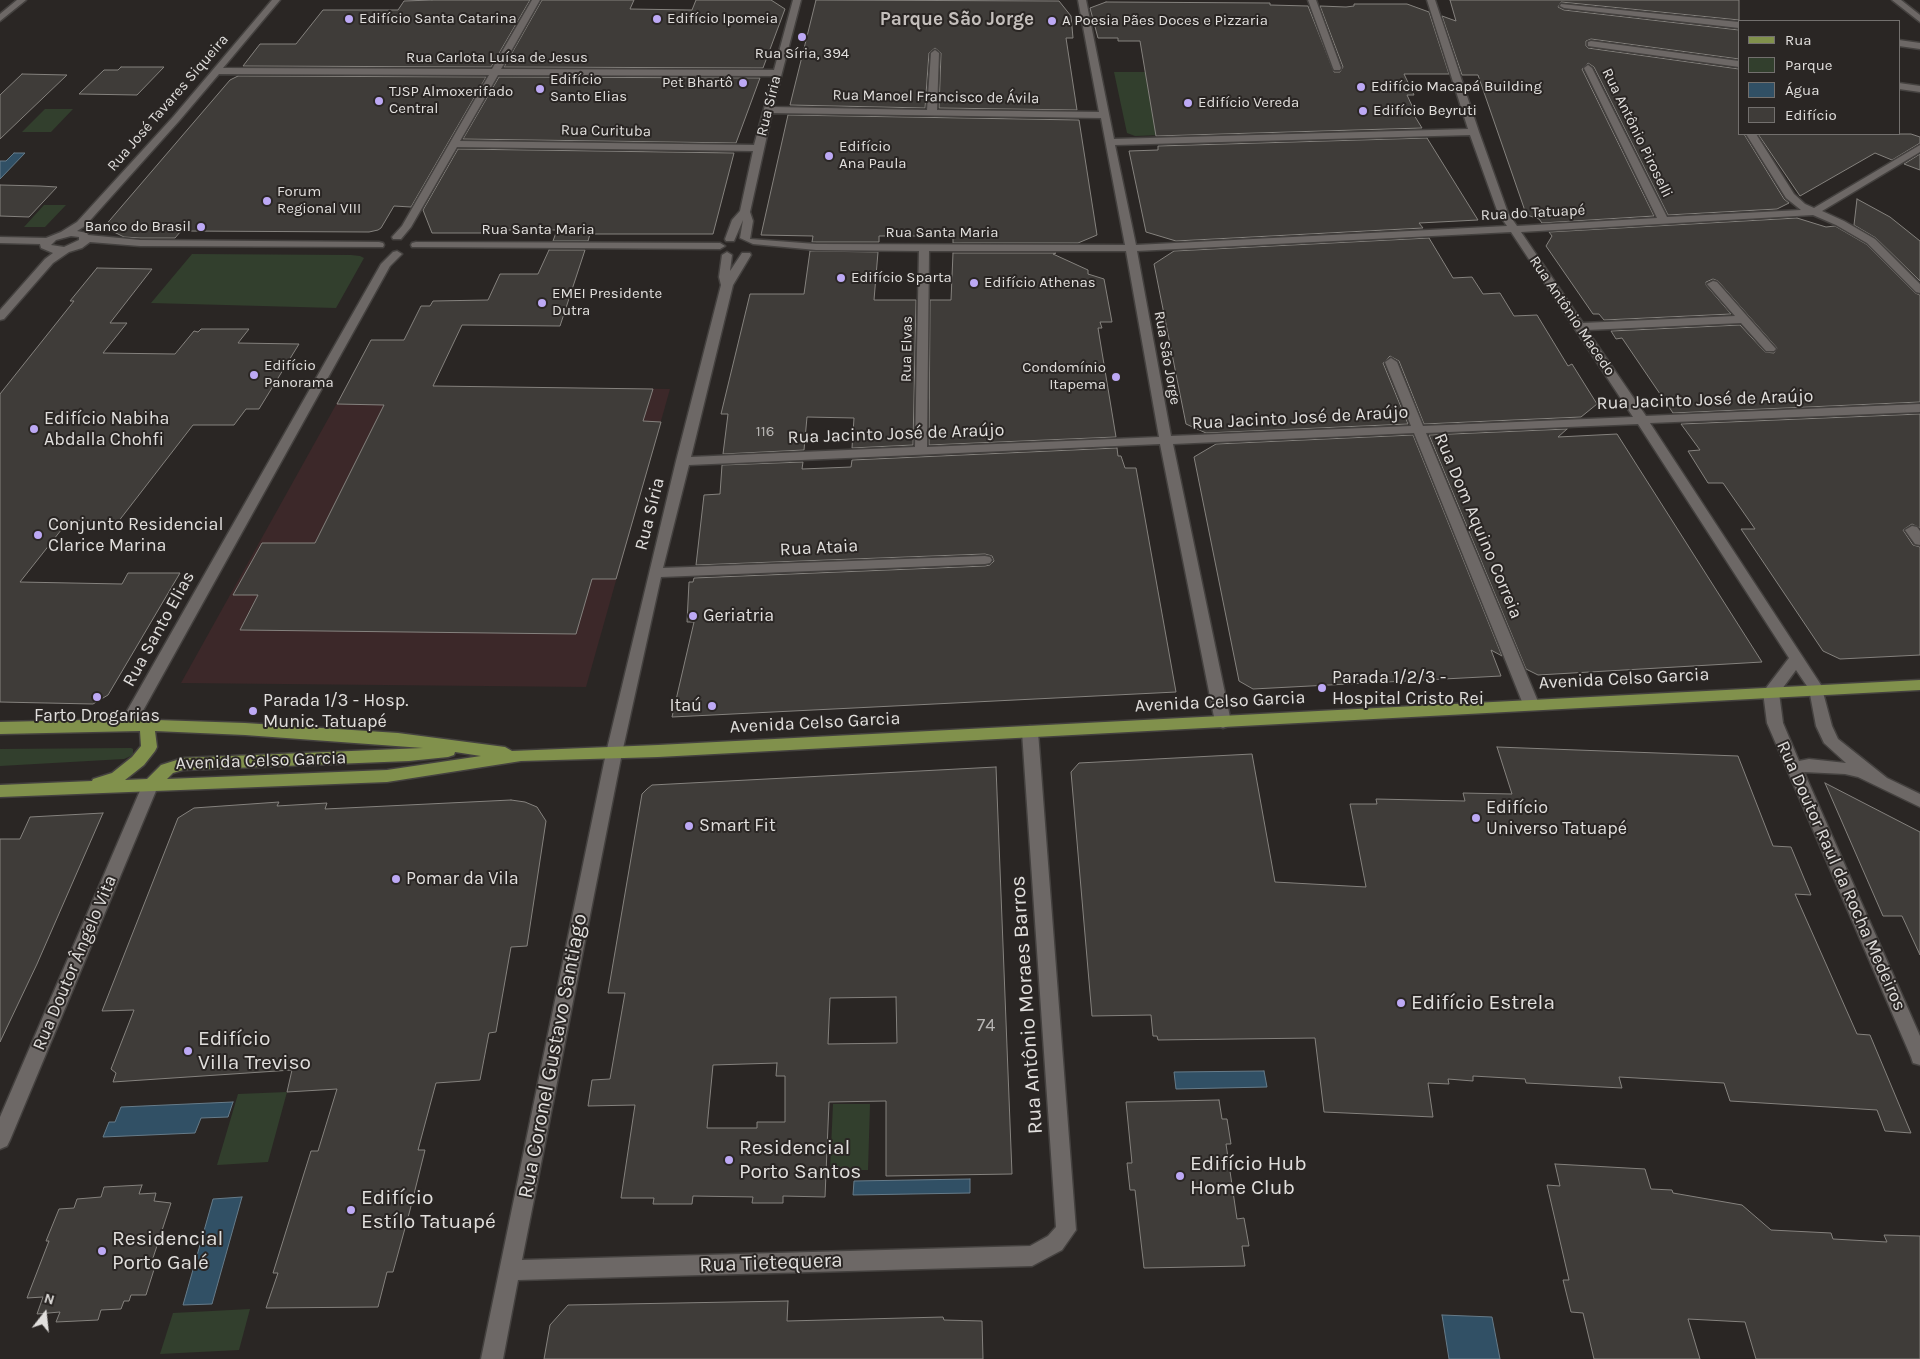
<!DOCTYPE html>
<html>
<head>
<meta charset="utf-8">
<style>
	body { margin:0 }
	#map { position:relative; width:1920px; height:1359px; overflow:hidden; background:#2a2624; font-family:Karla,sans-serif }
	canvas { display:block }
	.legend { position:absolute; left:1738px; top:20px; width:162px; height:115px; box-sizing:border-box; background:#2a2624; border:1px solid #73706e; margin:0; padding:6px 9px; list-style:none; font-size:15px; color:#e1dfdd }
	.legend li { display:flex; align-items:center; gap:10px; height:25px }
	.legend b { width:25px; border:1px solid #73706e }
	.north { position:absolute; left:20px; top:1289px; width:50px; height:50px; -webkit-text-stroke:4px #2a2624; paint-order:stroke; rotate:16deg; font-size:14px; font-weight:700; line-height:20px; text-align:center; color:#e1dfdd }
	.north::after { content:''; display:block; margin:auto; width:18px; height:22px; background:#e1dfdd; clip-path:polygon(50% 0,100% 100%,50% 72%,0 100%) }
</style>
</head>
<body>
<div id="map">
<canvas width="1920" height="1359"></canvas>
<ul class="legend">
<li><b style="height:6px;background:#81914c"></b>Rua</li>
<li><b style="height:14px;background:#323f2d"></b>Parque</li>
<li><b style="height:14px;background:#315065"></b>Água</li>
<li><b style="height:14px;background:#3f3c39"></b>Edifício</li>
</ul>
<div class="north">N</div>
</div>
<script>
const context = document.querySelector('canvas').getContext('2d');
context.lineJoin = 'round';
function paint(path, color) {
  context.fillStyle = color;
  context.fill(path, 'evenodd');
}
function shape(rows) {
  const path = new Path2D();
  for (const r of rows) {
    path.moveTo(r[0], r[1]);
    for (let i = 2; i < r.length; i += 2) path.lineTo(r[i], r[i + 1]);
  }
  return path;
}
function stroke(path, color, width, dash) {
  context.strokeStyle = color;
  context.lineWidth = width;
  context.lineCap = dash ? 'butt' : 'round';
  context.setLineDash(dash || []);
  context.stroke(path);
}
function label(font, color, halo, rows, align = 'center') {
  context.font = font + ' Karla,sans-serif';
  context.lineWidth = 4;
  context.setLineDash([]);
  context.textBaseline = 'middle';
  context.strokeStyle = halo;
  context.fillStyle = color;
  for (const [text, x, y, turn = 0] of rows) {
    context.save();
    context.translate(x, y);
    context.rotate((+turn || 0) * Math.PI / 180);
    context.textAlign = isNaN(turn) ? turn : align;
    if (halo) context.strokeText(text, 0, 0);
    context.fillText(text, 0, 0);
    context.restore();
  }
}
const medical = shape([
	[347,385,670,389,586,687,181,683]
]);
const green = shape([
	[1114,72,1146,72,1295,130,1135,136,1127,133],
	[45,109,73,109,51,132,22,132],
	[44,205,66,205,45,227,24,227],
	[192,254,351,255,360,256,364,258,336,308,151,303],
	[131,748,133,749,133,755,124,759,0,766,0,749],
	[287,1092,268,1162,217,1165,238,1094],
	[833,1104,870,1104,868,1170,830,1170],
	[250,1309,239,1350,160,1354,173,1313]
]);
const water = shape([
	[14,153,25,153,0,179,0,161,6,161,14,153],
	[1264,1071,1267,1087,1176,1089,1174,1072,1264,1071],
	[233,1102,228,1117,201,1118,195,1133,103,1137,109,1122,115,1122,121,1107,233,1102],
	[970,1179,970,1193,853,1195,854,1181,970,1179],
	[242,1197,212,1304,183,1305,213,1199,242,1197],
	[1442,1315,1492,1317,1500,1359,1449,1359,1442,1315]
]);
const building = shape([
	[432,0,530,0,491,67,243,66,260,44,296,44,323,10,398,10,404,1,432,0],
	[542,0,634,0,630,9,692,10,696,0,771,0,785,9,763,68,504,67,542,0],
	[816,0,1059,1,1071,16,1073,38,1066,38,1077,110,939,108,941,53,935,48,929,53,925,108,790,105,816,0],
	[1450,0,1739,0,1739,20,1561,2,1558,7,1564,10,1739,30,1739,59,1591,39,1586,41,1586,46,1588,48,1739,69,1739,134,1744,134,1784,199,1789,203,1777,209,1668,215,1594,67,1588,63,1582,69,1654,216,1542,223,1539,219,1524,214,1524,208,1479,78,1478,75,1462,75,1442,16,1456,21,1450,0],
	[1106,2,1270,3,1270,5,1308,6,1334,72,1340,72,1343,67,1320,6,1346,7,1354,6,1354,4,1407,4,1429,12,1449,74,1404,74,1414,95,1407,95,1413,108,1411,110,1422,128,1156,136,1140,41,1118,41,1118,38,1098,38,1090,8,1106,2],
	[121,67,164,67,137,95,79,94,104,70,118,70,121,67],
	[22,74,67,75,0,139,0,95,22,74],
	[238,76,486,77,411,207,394,206,381,228,378,230,369,232,181,231,175,238,140,238,124,237,104,227,230,80,238,76],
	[499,77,760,78,736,143,463,139,499,77],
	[788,115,1079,120,1097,235,1078,243,953,243,953,236,879,236,879,242,812,242,813,236,761,235,788,115],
	[1758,134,1911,134,1920,137,1920,143,1892,160,1875,153,1800,196,1758,134],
	[1427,138,1478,220,1419,223,1423,228,1176,241,1146,232,1129,151,1158,150,1158,146,1427,138],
	[458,149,734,153,713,234,590,234,588,241,553,241,557,230,508,230,507,233,432,233,423,210,458,149],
	[1920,154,1920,170,1904,164,1920,154],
	[0,185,40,186,57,187,29,217,0,216,0,185],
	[1857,199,1890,217,1920,241,1920,281,1876,238,1854,225,1857,199],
	[1797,218,1826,227,1835,226,1866,244,1915,293,1920,295,1920,402,1673,413,1622,338,1616,339,1611,331,1740,325,1765,352,1774,353,1777,348,1718,281,1713,279,1706,282,1706,285,1731,314,1604,320,1599,314,1593,314,1546,246,1552,236,1549,232,1797,218],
	[1429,238,1453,278,1472,277,1483,294,1500,293,1514,316,1537,315,1568,366,1572,364,1597,404,1581,417,1424,424,1399,361,1390,356,1383,363,1408,424,1206,433,1186,424,1154,264,1174,251,1429,238],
	[549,250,585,250,560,326,462,325,433,386,653,389,643,421,661,422,616,579,592,579,576,634,240,630,258,595,233,595,262,543,315,543,384,405,337,404,371,340,404,340,421,306,430,306,433,301,488,300,500,274,538,274,549,250],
	[810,251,878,252,874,300,916,300,913,445,852,448,854,418,807,417,804,450,723,454,728,414,721,414,750,294,804,294,810,251],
	[953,253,1056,253,1053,254,1088,270,1088,274,1104,279,1112,322,1100,322,1102,328,1098,328,1116,437,929,445,930,300,951,300,953,253],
	[97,268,152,269,110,323,127,323,103,353,175,354,194,331,198,332,201,329,249,329,238,343,299,344,259,409,246,409,234,425,193,425,118,522,69,520,20,582,122,584,128,573,180,573,108,695,93,704,0,702,0,394,74,301,70,301,97,268],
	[1920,414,1920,528,1912,524,1903,530,1913,545,1920,547,1920,655,1840,659,1823,651,1741,529,1755,529,1723,483,1708,483,1688,451,1700,450,1681,424,1920,414],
	[1567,429,1558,437,1617,434,1762,662,1538,675,1526,669,1429,435,1567,429],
	[1413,435,1502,656,1491,650,1501,676,1253,689,1239,681,1194,457,1216,444,1413,435],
	[1117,448,1118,456,1121,456,1125,468,1136,468,1176,692,672,717,694,622,687,622,689,582,693,582,694,578,985,566,990,565,994,561,992,556,985,554,696,565,704,495,720,494,722,465,803,462,802,469,851,467,852,460,1117,448],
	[1497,747,1738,756,1773,846,1791,847,1811,895,1795,894,1857,1034,1870,1035,1911,1133,1885,1131,1877,1110,1730,1101,1724,1083,1619,1077,1622,1088,1526,1083,1525,1079,1473,1076,1473,1081,1448,1079,1449,1084,1428,1083,1433,1117,1324,1112,1315,1038,1158,1040,1157,1036,1153,1036,1151,1015,1092,1016,1071,772,1079,763,1252,754,1275,882,1366,887,1350,804,1377,804,1376,799,1465,801,1463,793,1512,794,1497,747],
	[996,767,1012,1174,886,1176,886,1101,829,1102,825,1197,783,1196,783,1203,752,1203,753,1197,693,1196,692,1204,653,1204,654,1198,621,1198,635,1105,588,1106,592,1080,610,1079,625,993,608,993,642,794,647,789,652,785,996,767],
	[896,997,897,1043,828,1044,830,998,896,997],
	[777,1063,776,1076,785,1076,785,1122,757,1122,757,1128,707,1128,713,1065,777,1063],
	[1825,783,1920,832,1920,955,1902,916,1883,916,1825,783],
	[511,800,525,802,537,807,546,821,527,946,511,947,496,1032,489,1033,480,1080,436,1083,418,1150,425,1150,410,1210,393,1272,387,1272,378,1307,266,1308,278,1273,273,1273,311,1151,318,1151,337,1089,287,1092,292,1070,113,1082,116,1073,111,1069,134,1010,102,1011,178,818,194,808,279,802,277,806,327,803,325,809,511,800],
	[103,813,37,964,0,1042,0,839,20,839,30,817,103,813],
	[1219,1100,1222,1119,1227,1119,1231,1144,1226,1144,1237,1219,1244,1218,1249,1246,1242,1246,1245,1266,1144,1268,1135,1190,1130,1190,1127,1163,1132,1163,1126,1102,1219,1100],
	[1555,1164,1645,1169,1651,1189,1672,1190,1673,1193,1742,1205,1771,1230,1831,1233,1833,1239,1887,1242,1884,1235,1920,1236,1920,1359,1756,1359,1745,1322,1688,1319,1700,1359,1594,1359,1583,1313,1571,1312,1563,1280,1569,1280,1547,1185,1560,1186,1555,1164],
	[142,1185,139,1194,156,1193,154,1201,171,1203,152,1261,157,1260,146,1295,131,1295,129,1301,124,1301,121,1309,101,1310,98,1320,56,1322,60,1312,37,1314,43,1297,27,1298,49,1241,46,1241,59,1209,74,1208,77,1199,101,1197,104,1187,142,1185],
	[788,1301,787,1321,943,1317,944,1320,982,1321,983,1359,544,1359,550,1325,568,1305,788,1301]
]);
const minor = shape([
	[17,0,26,0,0,21,0,14,17,0],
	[272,0,280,0,223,68,492,69,532,0,540,0,501,69,774,70,793,0,801,0,773,107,927,110,931,53,935,50,939,53,937,110,1099,112,1078,0,1086,0,1114,139,1468,129,1427,0,1435,0,1479,132,1508,213,1517,226,1657,218,1584,68,1588,65,1592,68,1667,217,1801,210,1786,198,1746,134,1756,134,1794,194,1805,204,1814,208,1920,145,1920,152,1822,211,1844,221,1875,239,1920,284,1920,293,1916,292,1867,243,1836,225,1813,215,1521,232,1583,323,1735,316,1707,284,1713,281,1717,282,1776,349,1774,351,1766,351,1741,323,1587,330,1646,416,1920,404,1920,412,1650,423,1821,685,1832,726,1838,739,1887,778,1920,794,1920,807,1858,777,1845,774,1804,772,1920,1036,1920,1065,1913,1063,1911,1057,1767,723,1763,692,1789,658,1638,424,1426,433,1539,704,1536,708,1531,709,1526,708,1523,704,1414,433,1173,444,1231,722,1228,726,1223,728,1218,726,1215,722,1160,444,689,465,663,568,985,556,990,557,992,560,990,563,985,564,661,577,622,753,522,1260,1030,1246,1048,1236,1056,1227,1022,732,1025,728,1030,726,1035,728,1038,732,1076,1230,1062,1250,1032,1266,518,1280,503,1359,481,1359,606,753,676,461,721,285,719,277,722,255,727,252,732,255,730,271,742,253,750,253,751,255,733,285,691,457,915,447,919,251,816,250,753,244,740,238,743,220,734,241,726,241,725,239,732,220,740,211,753,151,457,147,411,227,401,239,393,239,392,237,402,226,489,75,219,74,179,121,85,226,77,231,87,233,88,235,140,240,379,242,383,243,384,245,383,247,140,246,90,242,82,248,69,252,53,263,4,319,0,320,0,310,45,259,53,253,41,248,40,244,0,243,0,237,46,238,61,232,77,222,173,117,272,0],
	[498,75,773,76,754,145,460,141,498,75],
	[772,113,1101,118,1125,245,816,244,750,239,753,221,750,212,772,113],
	[1470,135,1498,213,1507,226,1136,245,1115,145,1470,135],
	[1511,232,1633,417,1423,426,1397,362,1391,358,1385,362,1411,426,1171,436,1137,251,1511,232],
	[71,236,79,237,79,240,64,247,51,245,56,240,71,236],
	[929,251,1126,251,1159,437,927,447,929,251],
	[1796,670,1809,689,1816,726,1824,743,1846,763,1809,759,1799,761,1783,723,1779,693,1796,670],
	[1308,0,1316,0,1341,68,1340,70,1334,70,1333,68,1308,0],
	[1892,0,1901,0,1920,15,1920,22,1892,0],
	[1561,4,1739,22,1739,28,1564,8,1560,6,1561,4],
	[1899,40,1920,43,1920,49,1899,46,1899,40],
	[1591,41,1739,61,1739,67,1588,46,1588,42,1591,41],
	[1899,83,1920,86,1920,92,1899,89,1899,83],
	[416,242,720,243,725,246,720,249,412,247,411,245,412,243,416,242],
	[397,251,402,254,390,266,135,725,132,729,127,731,122,729,119,725,381,264,393,252,397,251],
	[1912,526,1917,527,1920,531,1920,545,1915,544,1905,530,1912,526],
	[150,780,156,782,158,786,10,1140,7,1146,0,1149,0,1117,142,786,144,782,150,780]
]);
const major = shape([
	[1920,680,1920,690,658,757,521,761,387,782,0,797,0,785,92,781,93,779,112,773,132,757,141,746,140,731,0,734,0,722,127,719,245,723,398,733,505,747,512,751,658,745,1920,680],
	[155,731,245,735,423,748,183,758,161,765,147,779,125,780,144,765,155,751,157,747,155,731],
	[455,752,481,756,387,770,167,779,173,773,183,770,409,761,448,757,454,755,455,752]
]);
const markers = [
	[349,19,5,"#bda9f5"],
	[657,19,5,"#bda9f5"],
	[1052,21,5,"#bda9f5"],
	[802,37,5,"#bda9f5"],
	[743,83,5,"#bda9f5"],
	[1361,87,5,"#bda9f5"],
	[540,89,5,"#bda9f5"],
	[379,101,5,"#bda9f5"],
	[1188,103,5,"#bda9f5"],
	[1363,111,5,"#bda9f5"],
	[829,156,5,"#bda9f5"],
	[267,201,5,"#bda9f5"],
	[201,227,5,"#bda9f5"],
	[841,278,5,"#bda9f5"],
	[974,283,5,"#bda9f5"],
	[542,303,5,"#bda9f5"],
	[254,375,5,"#bda9f5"],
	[1116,377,5,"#bda9f5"],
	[34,429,5,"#bda9f5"],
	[38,535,5,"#bda9f5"],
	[693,616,5,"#bda9f5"],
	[1322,688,5,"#bda9f5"],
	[97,697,5,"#bda9f5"],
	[712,706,5,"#bda9f5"],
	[253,711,5,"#bda9f5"],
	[1476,818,5,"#bda9f5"],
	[689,826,5,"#bda9f5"],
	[396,879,5,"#bda9f5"],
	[1401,1003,5,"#bda9f5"],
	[188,1051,5,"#bda9f5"],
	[729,1160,5,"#bda9f5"],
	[1180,1176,5,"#bda9f5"],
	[351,1210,5,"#bda9f5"],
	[102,1251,5,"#bda9f5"]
];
const farPoinames = [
	["Edifício Santa Catarina",359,19],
	["Edifício Ipomeia",667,19],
	["A Poesia Pães Doces e Pizzaria",1062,21],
	["Rua Síria, 394",802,54,"center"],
	["Edifício",550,80],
	["Santo Elias",550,97],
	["Pet Bhartô",733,83,"right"],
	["Edifício Macapá Building",1371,87],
	["TJSP Almoxerifado",389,92],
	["Central",389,109],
	["Edifício Vereda",1198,103],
	["Edifício Beyruti",1373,111],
	["Edifício",839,147],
	["Ana Paula",839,164],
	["Forum",277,192],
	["Regional VIII",277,209],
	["Banco do Brasil",191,227,"right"],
	["Edifício Sparta",851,278],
	["Edifício Athenas",984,283],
	["EMEI Presidente",552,294],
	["Dutra",552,311],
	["Edifício",264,366],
	["Panorama",264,383],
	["Condomínio",1106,368,"right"],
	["Itapema",1106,385,"right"]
];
const farStreetnames = [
	["Rua Carlota Luísa de Jesus",497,58],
	["Rua Manoel Francisco de Ávila",936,97,1],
	["Rua José Tavares Siqueira",168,103,-49],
	["Rua Síria",769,106,-76],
	["Rua Curituba",606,131,1],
	["Rua Antônio Piroselli",1637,133,64],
	["Rua do Tatuapé",1533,213,-3],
	["Rua Santa Maria",538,230],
	["Rua Santa Maria",942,233],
	["Rua Antônio Macedo",1572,316,56],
	["Rua Elvas",907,349,-89],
	["Rua São Jorge",1167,358,80]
];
const numberNames = [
	["116",765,432]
];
const streetNames = [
	["Rua Jacinto José de Araújo",1705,400,-2],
	["Rua Jacinto José de Araújo",1300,418,-3],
	["Rua Jacinto José de Araújo",896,434,-2],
	["Rua Síria",650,514,-76],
	["Rua Dom Aquino Correia",1478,526,67],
	["Rua Ataia",819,548,-3],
	["Rua Santo Elias",159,629,-61],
	["Avenida Celso Garcia",1624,679,-3],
	["Avenida Celso Garcia",1220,702,-3],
	["Avenida Celso Garcia",815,723,-3],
	["Avenida Celso Garcia",261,761,-2],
	["Rua Doutor Raul da Rocha Medeiros",1841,876,66],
	["Rua Doutor Ângelo Vita",75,963,-67]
];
const poiNames = [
	["Edifício Nabiha",44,419],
	["Abdalla Chohfi",44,440],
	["Conjunto Residencial",48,525],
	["Clarice Marina",48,546],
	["Geriatria",703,616],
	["Parada 1/2/3 -",1332,678],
	["Hospital Cristo Rei",1332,699],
	["Parada 1/3 - Hosp.",263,701],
	["Munic. Tatuapé",263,722],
	["Itaú",702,706,"right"],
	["Farto Drogarias",97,716,"center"],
	["Edifício",1486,808],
	["Universo Tatuapé",1486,829],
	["Smart Fit",699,826],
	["Pomar da Vila",406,879]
];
const nearNumbernames = [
	["74",986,1026]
];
const farDistrictnames = [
	["Parque São Jorge",957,20]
];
const nearPoinames = [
	["Edifício Estrela",1411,1003],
	["Edifício",198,1039],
	["Villa Treviso",198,1063],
	["Residencial",739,1148],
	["Porto Santos",739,1172],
	["Edifício Hub",1190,1164],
	["Home Club",1190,1188],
	["Edifício",361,1198],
	["Estílo Tatuapé",361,1222],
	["Residencial",112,1239],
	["Porto Galé",112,1263]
];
const nearStreetnames = [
	["Rua Antônio Moraes Barros",1027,1005,-94],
	["Rua Coronel Gustavo Santiago",553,1056,-79],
	["Rua Tietequera",771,1263,-2]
];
paint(medical, '#3c2829');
paint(green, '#323f2d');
paint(water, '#315065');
stroke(water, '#667b89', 1);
paint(building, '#3f3c39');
stroke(building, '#85827e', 1);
stroke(minor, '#44413f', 3);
stroke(major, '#44413f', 3);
paint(minor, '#6d6866');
paint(major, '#81914c');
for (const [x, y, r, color] of markers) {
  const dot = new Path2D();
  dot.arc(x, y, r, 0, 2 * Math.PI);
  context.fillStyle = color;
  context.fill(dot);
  stroke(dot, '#2a2624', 2);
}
label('15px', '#e1dfdd', '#2a2624', farPoinames, 'left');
label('15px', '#e1dfdd', '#2a2624', farStreetnames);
label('15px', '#b8b6b4', null, numberNames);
label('18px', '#e1dfdd', '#2a2624', streetNames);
label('18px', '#e1dfdd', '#2a2624', poiNames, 'left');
label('18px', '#b8b6b4', null, nearNumbernames);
label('bold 19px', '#c4bfbc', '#2a2624', farDistrictnames);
label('21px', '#e1dfdd', '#2a2624', nearPoinames, 'left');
label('21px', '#e1dfdd', '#2a2624', nearStreetnames);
</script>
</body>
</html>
